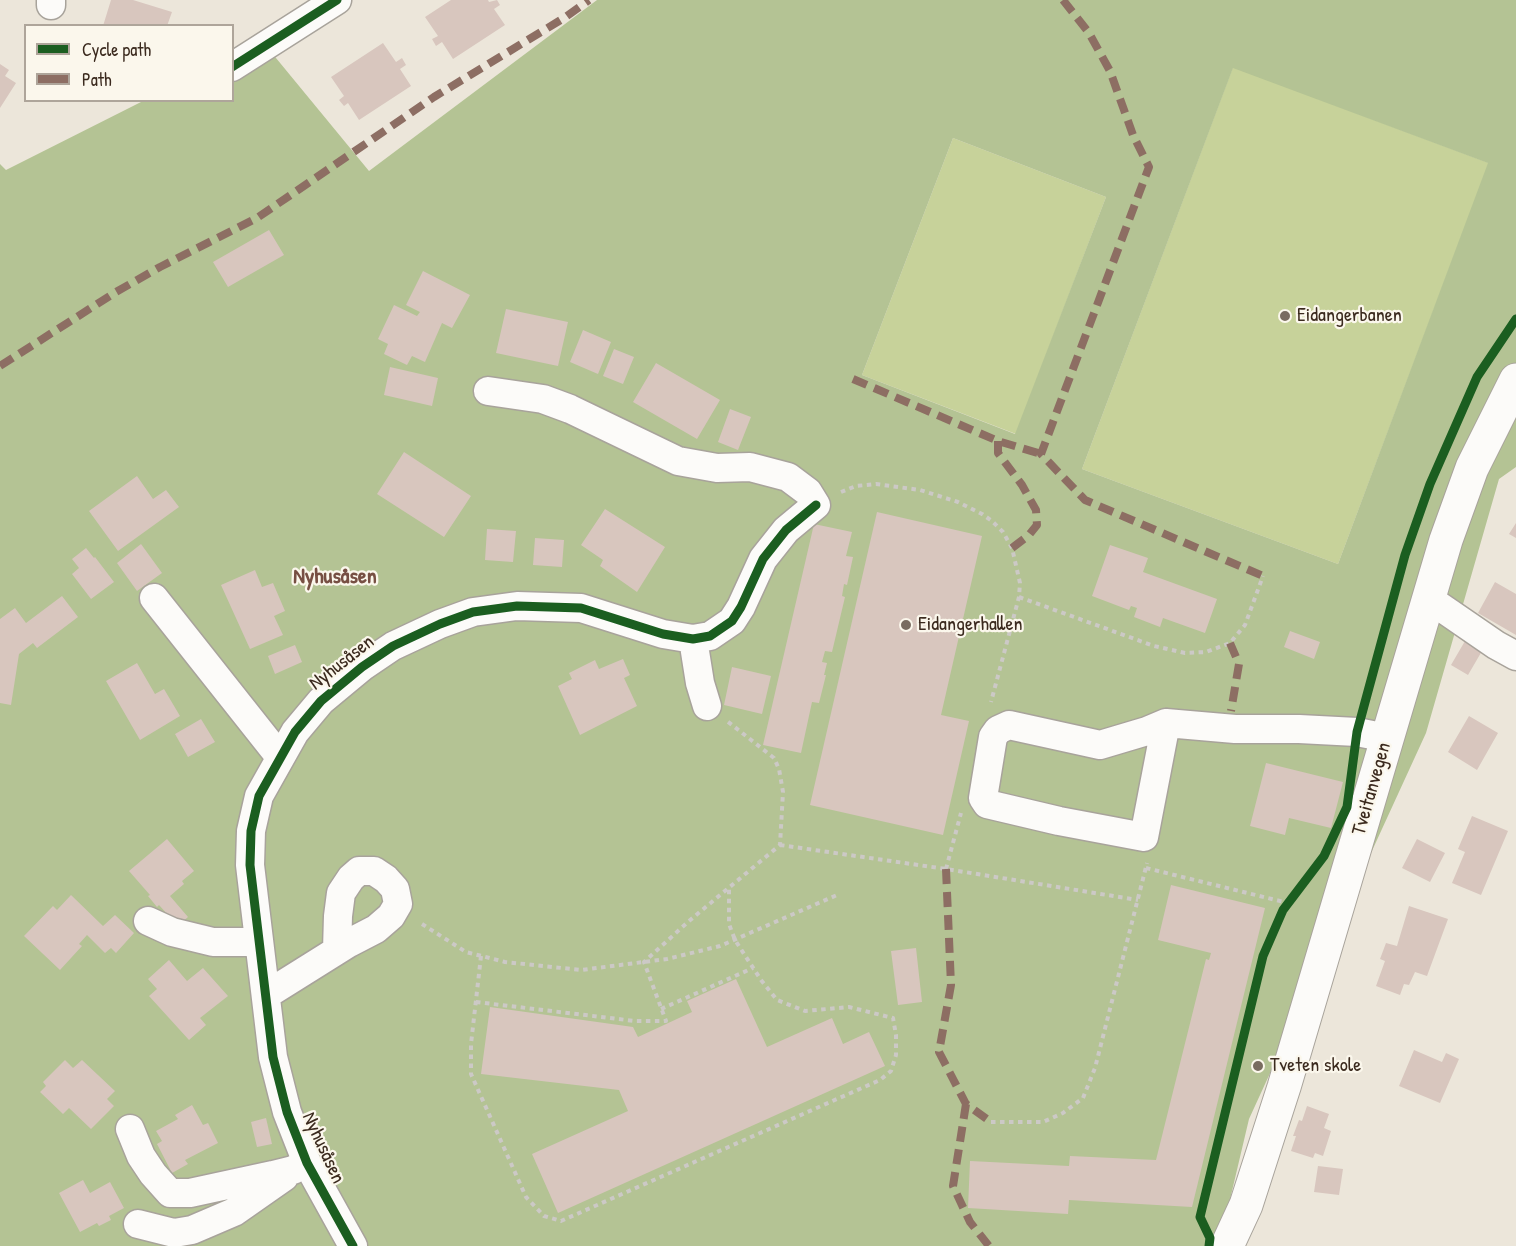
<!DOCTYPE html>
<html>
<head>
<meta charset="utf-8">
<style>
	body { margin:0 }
	#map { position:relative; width:1516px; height:1246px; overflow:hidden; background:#ece6da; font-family:"Patrick Hand",sans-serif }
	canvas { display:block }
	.legend { position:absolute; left:24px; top:24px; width:210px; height:78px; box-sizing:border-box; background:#fbf7ec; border:2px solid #aea59a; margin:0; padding:8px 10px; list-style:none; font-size:18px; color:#3b2a1e }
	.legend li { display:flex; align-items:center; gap:12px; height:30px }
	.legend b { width:30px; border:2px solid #aea59a }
</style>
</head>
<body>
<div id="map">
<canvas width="1516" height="1246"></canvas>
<ul class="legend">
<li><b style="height:8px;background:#1b5e20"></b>Cycle path</li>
<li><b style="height:8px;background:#8d6e63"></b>Path</li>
</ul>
</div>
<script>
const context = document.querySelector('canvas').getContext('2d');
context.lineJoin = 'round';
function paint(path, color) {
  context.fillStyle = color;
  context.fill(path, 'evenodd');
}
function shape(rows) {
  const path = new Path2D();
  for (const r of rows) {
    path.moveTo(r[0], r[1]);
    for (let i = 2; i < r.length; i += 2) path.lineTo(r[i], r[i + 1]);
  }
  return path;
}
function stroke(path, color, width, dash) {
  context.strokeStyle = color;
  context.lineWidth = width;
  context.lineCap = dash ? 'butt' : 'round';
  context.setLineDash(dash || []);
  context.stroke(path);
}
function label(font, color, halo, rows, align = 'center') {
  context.font = font + ' "Patrick Hand",sans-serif';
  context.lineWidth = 4.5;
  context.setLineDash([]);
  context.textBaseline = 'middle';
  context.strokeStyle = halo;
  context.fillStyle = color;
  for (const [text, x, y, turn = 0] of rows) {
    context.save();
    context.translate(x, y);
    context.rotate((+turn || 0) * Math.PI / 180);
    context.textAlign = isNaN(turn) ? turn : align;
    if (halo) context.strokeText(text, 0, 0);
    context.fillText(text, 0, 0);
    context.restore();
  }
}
const green = shape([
	[1233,67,1489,163,1338,564,1082,469],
	[953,138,1106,197,1016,434,862,375]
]);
const forest = shape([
	[597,0,1516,0,1516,467,1499,479,1426,733,1249,1119,1219,1246,0,1246,0,164,6,170,143,101,232,100,233,56,262,41,369,171],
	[1233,68,1488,163,1338,564,1082,469],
	[953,138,1106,197,1015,434,862,375]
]);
const building = shape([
	[111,0,133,0,172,12,167,26,103,26],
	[451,0,488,0,489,2,497,0,500,5,494,9,505,25,453,59,442,42,436,46,432,39,438,36,425,17],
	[383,43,396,62,402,58,406,65,400,69,411,86,359,120,348,103,344,106,339,100,344,96,331,77],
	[0,64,9,70,5,76,16,83,0,108],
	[269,230,284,255,228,287,213,262],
	[423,271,470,295,452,328,442,323,425,362,412,356,407,365,384,354,388,344,378,339,394,305,417,316,420,312,406,305],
	[506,309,568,322,558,366,496,353],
	[583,330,611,342,598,374,570,362],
	[614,349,634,357,623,384,603,376],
	[656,363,720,400,697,439,633,402],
	[390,367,438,378,432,406,384,395],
	[730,409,751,417,738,450,718,442],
	[404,452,471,496,444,537,377,494],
	[137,476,153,499,166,490,179,507,118,551,89,511],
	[605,509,665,547,637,592,600,566,603,560,581,545],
	[877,512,982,536,941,715,969,721,943,835,810,805],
	[1516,523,1516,538,1509,534],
	[814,524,852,532,846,556,853,557,847,585,844,584,842,596,845,597,832,652,825,651,822,662,827,663,824,675,826,675,819,703,812,702,801,753,763,745],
	[487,529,516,531,513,562,485,560],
	[535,538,564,540,562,567,533,565],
	[141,544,162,573,137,591,117,563],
	[1110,545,1148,558,1143,572,1217,599,1205,633,1163,618,1160,627,1134,617,1137,608,1131,606,1129,610,1092,596],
	[86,548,94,558,95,557,114,582,91,599,72,574,79,568,72,559],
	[255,570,262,587,273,583,285,611,274,616,283,635,250,649,221,585],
	[1495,582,1516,594,1516,635,1478,613],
	[62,596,78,617,37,648,33,643,19,654,11,705,0,703,0,619,15,608,26,623],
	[1290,631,1320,642,1314,659,1284,647],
	[1465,641,1482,651,1468,675,1451,665],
	[295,645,302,662,275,674,268,656],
	[623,659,630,675,624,678,637,706,580,735,558,686,572,679,569,673,595,660,599,669],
	[137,663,155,694,164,689,180,716,140,740,106,681],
	[732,667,771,676,762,714,724,705],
	[1469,716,1498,733,1477,770,1448,752],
	[201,719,215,742,188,757,175,734],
	[1266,763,1343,782,1331,828,1289,818,1285,835,1250,826],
	[1472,816,1508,831,1481,895,1452,883,1465,852,1458,849],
	[167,839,194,871,182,881,184,884,170,896,188,917,178,926,159,905,157,907,148,896,150,895,129,871],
	[1417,839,1445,853,1430,882,1402,868],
	[1171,885,1265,908,1192,1207,1069,1200,1068,1214,968,1208,970,1161,1069,1166,1070,1156,1156,1160,1206,959,1209,960,1211,953,1158,940],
	[71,895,103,926,115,915,134,933,116,953,111,948,105,953,87,935,79,944,82,946,60,970,24,936,53,906,57,910],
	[1409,906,1448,919,1427,976,1415,972,1409,985,1404,984,1400,995,1376,986,1385,961,1380,959,1386,943,1397,946],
	[916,948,922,1002,898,1005,891,951],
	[169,960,187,981,203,968,228,996,200,1018,206,1025,189,1040,149,996,157,989,148,979],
	[736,979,767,1047,832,1018,843,1044,869,1032,885,1066,558,1213,532,1154,628,1111,619,1090,481,1074,490,1007,633,1027,638,1037,692,1012,687,1001],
	[1414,1050,1442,1062,1446,1053,1459,1059,1440,1103,1399,1086],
	[65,1060,73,1068,82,1060,115,1091,107,1099,114,1106,91,1129,69,1108,63,1114,40,1092,46,1086,43,1082],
	[192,1105,203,1125,208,1123,218,1143,185,1160,188,1164,172,1173,157,1144,162,1141,156,1131,178,1119,175,1115],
	[1307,1106,1329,1114,1324,1128,1331,1131,1323,1156,1315,1153,1313,1158,1291,1151,1296,1136,1293,1136,1299,1120,1302,1121],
	[266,1118,272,1144,257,1147,251,1122],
	[1318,1166,1343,1169,1339,1195,1314,1192],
	[83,1180,90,1193,110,1182,124,1208,109,1216,111,1220,99,1226,97,1223,80,1232,59,1193]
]);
const path = shape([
	[841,492,856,486,876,484,920,490,958,502,982,514,992,521,1003,532,1012,548,1020,583,1019,597,991,702],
	[1019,597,1154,646,1185,653,1206,652,1230,643,1245,625,1263,576],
	[780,845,946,869,1138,900],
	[1146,868,1288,903],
	[946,869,961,813],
	[422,924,466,952,505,962,581,970,667,959,720,946,837,895],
	[481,956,471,1044,471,1074,526,1197,544,1216,561,1221,880,1080,891,1071,896,1055,896,1035,893,1018,849,1007,805,1011,777,1000,761,980,735,940,729,924,729,887],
	[476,1002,635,1021,666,1021,644,962,689,921,780,845,783,792,779,769,774,758,727,721],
	[661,1009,753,968],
	[991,1122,1043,1122,1063,1113,1083,1098,1095,1068,1147,863]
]);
const minor = shape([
	[51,5,51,0],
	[232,67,337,0],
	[154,598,280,757],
	[1429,599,1496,645,1516,656],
	[693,639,700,683,707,706],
	[1166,723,1144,837,1059,821,987,804,983,798,993,737,998,730,1009,725,1100,745,1147,731,1166,723,1235,729,1299,729,1357,732,1387,738],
	[148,921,172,932,213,942,258,942],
	[266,995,349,943,376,929,391,916,398,904,395,889,386,879,374,871,359,871,351,878,341,893,338,916,337,950],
	[130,1129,141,1156,153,1174,170,1193,190,1193,273,1175,293,1170,307,1163],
	[138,1224,174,1233,192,1230,234,1212,284,1177],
	[353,1246,307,1163,287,1112,273,1057,250,865,251,831,259,796,295,732,321,701,362,667,393,646,440,624,473,612,517,606,581,608,663,634,693,639,710,636,732,621,741,607,763,559,786,530,816,505,808,492,788,477,750,467,717,468,678,461,570,409,543,399,488,391]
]);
const major = shape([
	[1227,1246,1246,1205,1284,1087,1446,540,1472,468,1516,380]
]);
const quiet = shape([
	[1063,0,1089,33,1110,71,1133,135,1149,167,1041,454,1085,500,1263,576],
	[0,366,116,292,160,267,257,218,434,97,564,18,589,0],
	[853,379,998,441,1041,454],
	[998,441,998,453,1022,485,1036,510,1037,525,1029,535,1012,548],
	[1230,643,1239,664,1231,711],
	[946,869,951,985,939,1052,966,1104,991,1122],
	[966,1104,953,1186,970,1222,989,1246]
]);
const cycleway = shape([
	[232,67,337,0],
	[353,1246,307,1163,287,1112,273,1057,250,865,251,831,259,796,295,732,321,701,362,667,393,646,440,624,473,612,517,606,581,608,663,634,693,639,710,636,732,621,741,607,763,559,786,530,816,505],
	[1209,1246,1210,1238,1200,1217,1263,956,1283,910,1324,856,1347,807,1357,732,1364,706,1405,555,1430,484,1477,377,1516,319]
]);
const markers = [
	[1285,316,6,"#796c60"],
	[906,625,6,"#796c60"],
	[1258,1066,6,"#796c60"]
];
const poiNames = [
	["Eidangerbanen",1297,316],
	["Eidangerhallen",918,625],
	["Tveten skole",1270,1066]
];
const streetNames = [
	["Nyhusåsen",342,663,-38],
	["Tveitanvegen",1372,789,-74],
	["Nyhusåsen",323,1148,65]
];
const quarterNames = [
	["Nyhusåsen",335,577]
];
paint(green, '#c7d29a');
paint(forest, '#b4c394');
paint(building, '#d8c6be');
stroke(minor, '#a8a39b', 31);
stroke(major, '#a8a39b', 35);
stroke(path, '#ccc9c6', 4, [4.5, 4.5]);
stroke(minor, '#fcfbf9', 28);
stroke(major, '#fcfbf9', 33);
stroke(quiet, '#8d6e63', 8, [15, 8]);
stroke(cycleway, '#1b5e20', 9);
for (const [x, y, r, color] of markers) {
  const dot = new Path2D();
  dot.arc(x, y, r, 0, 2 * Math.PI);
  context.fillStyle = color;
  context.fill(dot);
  stroke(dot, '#fbf7ec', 2);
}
label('20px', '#3b2a1e', '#fbf7ec', poiNames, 'left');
label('20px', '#3b2a1e', '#fbf7ec', streetNames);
label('bold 22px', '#774f43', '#fbf7ec', quarterNames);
</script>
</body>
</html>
